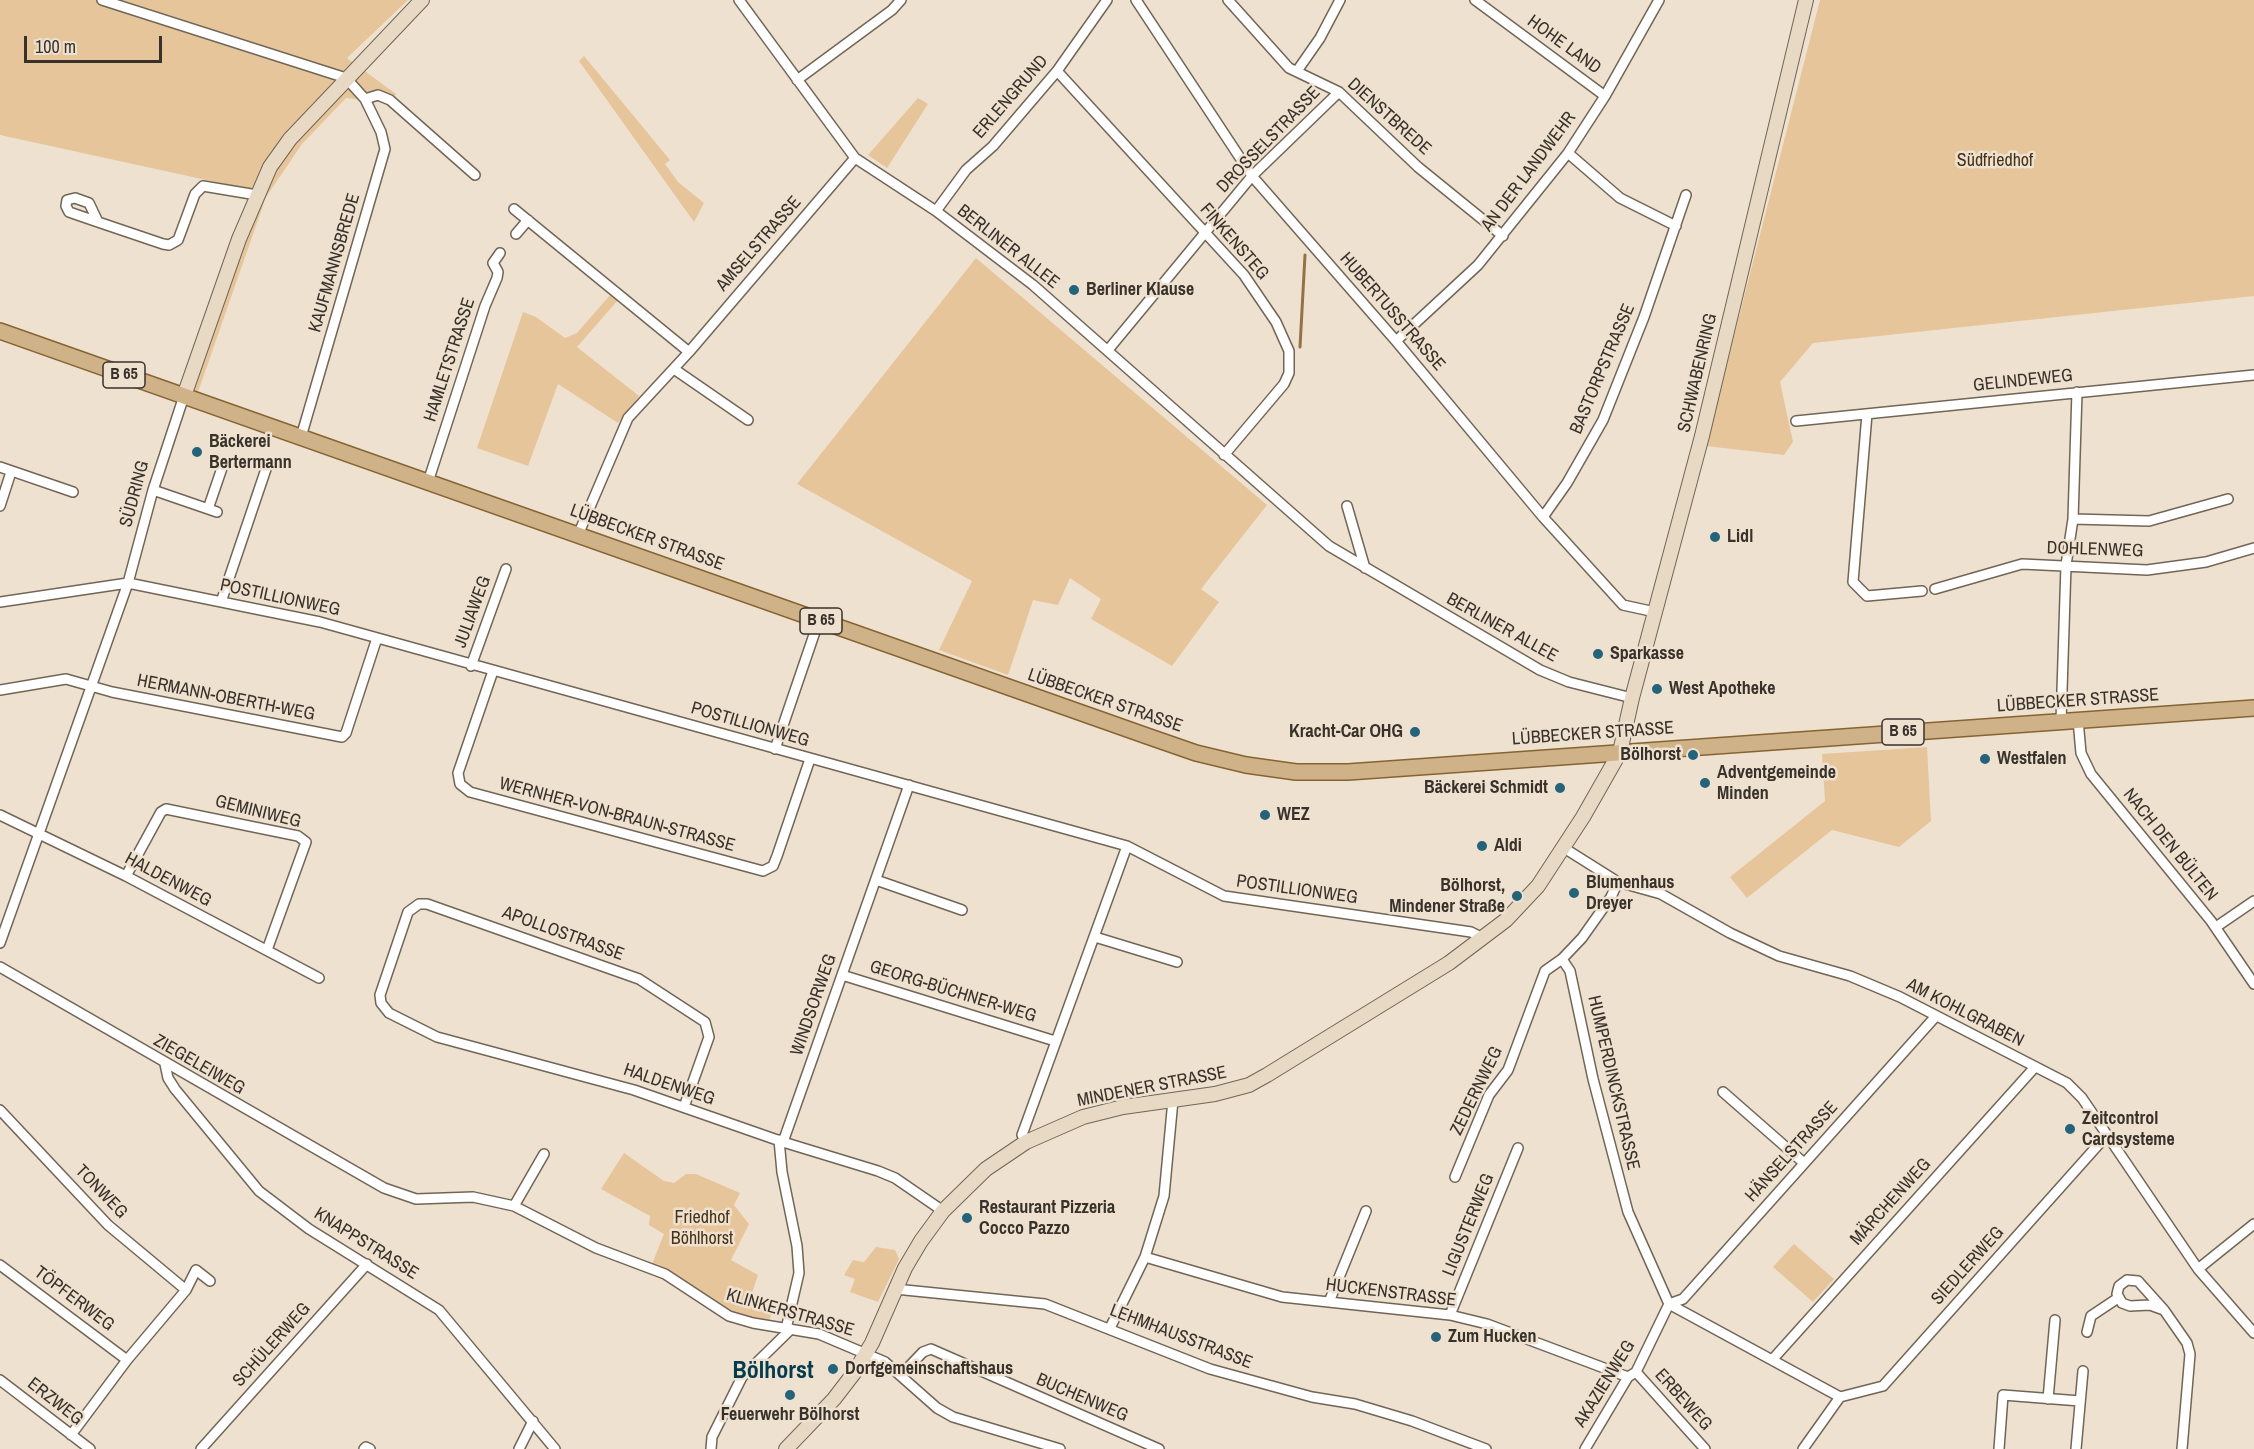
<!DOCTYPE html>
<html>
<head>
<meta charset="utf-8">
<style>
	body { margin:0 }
	#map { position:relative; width:2254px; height:1449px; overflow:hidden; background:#efe1cf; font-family:"Archivo Narrow",sans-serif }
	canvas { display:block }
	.scale { position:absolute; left:24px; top:36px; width:138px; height:27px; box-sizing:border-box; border:3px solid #38322b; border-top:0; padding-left:8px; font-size:18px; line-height:21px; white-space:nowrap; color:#38322b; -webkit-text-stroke:4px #efe1cf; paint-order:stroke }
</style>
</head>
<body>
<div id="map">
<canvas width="2254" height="1449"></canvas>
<div class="scale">100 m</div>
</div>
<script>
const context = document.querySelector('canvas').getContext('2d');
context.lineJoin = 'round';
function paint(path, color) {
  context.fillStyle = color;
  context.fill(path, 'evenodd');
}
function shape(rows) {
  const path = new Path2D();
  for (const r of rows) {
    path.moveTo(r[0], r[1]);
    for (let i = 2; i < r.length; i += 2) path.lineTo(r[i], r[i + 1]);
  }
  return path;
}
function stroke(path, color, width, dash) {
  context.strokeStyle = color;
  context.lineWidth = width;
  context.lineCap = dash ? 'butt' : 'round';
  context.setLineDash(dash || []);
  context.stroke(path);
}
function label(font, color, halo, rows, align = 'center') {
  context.font = font + ' "Archivo Narrow",sans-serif';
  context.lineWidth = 5;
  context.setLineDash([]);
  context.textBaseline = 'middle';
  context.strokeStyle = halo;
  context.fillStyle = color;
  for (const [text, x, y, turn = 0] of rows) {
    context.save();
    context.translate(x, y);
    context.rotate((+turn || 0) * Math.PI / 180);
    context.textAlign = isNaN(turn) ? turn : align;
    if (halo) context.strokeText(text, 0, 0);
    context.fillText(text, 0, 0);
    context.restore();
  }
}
const green = shape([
	[0,0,408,0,347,58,396,94,389,103,346,98,302,144,266,197,198,392,180,384,252,190,0,135],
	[1820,0,2254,0,2254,296,1813,343,1780,382,1793,442,1784,455,1706,446],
	[584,56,670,160,665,164,678,182,704,203,694,222,579,61],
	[918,98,928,104,887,168,868,155],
	[976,258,1267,505,1201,589,1219,602,1172,666,1091,619,1101,599,1070,578,1058,605,1033,600,1008,675,939,650,972,581,797,484],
	[611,294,618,300,577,347,639,396,618,423,558,384,528,466,477,448,523,312,536,317,565,338,577,333],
	[1927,747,1931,821,1899,847,1832,830,1747,898,1730,877,1825,801,1822,754],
	[624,1153,664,1181,674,1183,686,1174,696,1174,740,1193,734,1205,749,1224,731,1260,758,1275,750,1299,772,1313,768,1323,727,1309,652,1264,664,1234,649,1225,650,1216,601,1189],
	[1794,1244,1834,1279,1813,1302,1773,1267],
	[876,1247,895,1250,899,1259,878,1302,850,1292,855,1279,844,1275,853,1260,864,1262]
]);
const stream = shape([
	[1300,347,1305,255]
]);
const street = shape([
	[102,0,346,78,365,99,381,132,385,149,301,437],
	[739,0,855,158,936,211,1033,285,1329,546,1540,670,1569,682,1632,698],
	[1136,0,1252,176,1396,341,1543,517,1623,605,1655,612],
	[1228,0,1289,68,1339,92,1418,167,1503,236],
	[1475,0,1605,96],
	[1057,71,1244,275,1276,322,1289,351,1289,373,1284,384,1224,455],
	[1297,71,1320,38,1340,0],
	[797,80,892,10,901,0],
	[365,99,378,95,390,100,475,175],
	[1568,153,1620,198,1676,226],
	[514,209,689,352],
	[936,211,966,170,993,146,1057,71,1107,0],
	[98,222,89,203,75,198,67,200,66,206,69,212,98,222,163,244,169,245,178,240,195,194,203,186,257,195],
	[516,234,528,220],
	[1396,341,1478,265,1568,153,1605,96,1659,0],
	[1108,350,1252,176,1339,92],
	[674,369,748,420],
	[1867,414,1853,582,1867,596,1922,591],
	[1796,421,2254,375],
	[0,467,73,492],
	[428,482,485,306,497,278,498,272,493,263,500,253],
	[153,490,217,512],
	[0,506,11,472],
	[1347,506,1365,568],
	[208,509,222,468],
	[1543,517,1567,483,1603,420,1644,317,1686,195],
	[2073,519,2149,521,2228,499],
	[578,535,628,418,689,352,855,158],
	[1935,589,2022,564,2147,570,2206,562,2254,548],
	[0,602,128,583,320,622,1127,846,1224,896,1471,932,1483,938],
	[221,602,266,469],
	[471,666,506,569],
	[493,671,458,773,460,784,470,792,763,871,773,866,777,856,810,759],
	[0,690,66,679,112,692,342,737,346,733,377,638],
	[2078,720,2081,753,2091,774,2211,921,2254,984],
	[2061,722,2066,565,2073,519,2077,392],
	[775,749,819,620],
	[0,815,126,876,319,978],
	[1564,848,1618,882,1661,894,1730,933,1779,956,1850,976,1900,997,2067,1083,2082,1098,2198,1269,2254,1333],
	[126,876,161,812,166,809,298,836,306,842,267,950],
	[876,880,962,910],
	[2216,927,2254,901],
	[1095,937,1177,962],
	[0,943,128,583,153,490,184,396],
	[1562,959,1570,971,1593,1079,1628,1212,1669,1304],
	[0,967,384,1188,416,1199,473,1197,514,1206,596,1248,665,1274,729,1316,753,1323,819,1334,885,1362,937,1408,953,1417,1060,1449],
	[842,975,1055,1041],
	[165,1064,168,1078,175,1089,259,1191,309,1229,439,1310,555,1449],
	[1723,1092,1804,1163],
	[684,1107,709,1037,705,1022,639,979,427,904,419,904,408,912,380,995,381,1003,389,1013,437,1037,634,1090,783,1142,878,1171,895,1178,943,1211],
	[0,1110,108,1225,186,1290],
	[779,1140,782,1172,797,1246,799,1273,786,1329],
	[783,1142,909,785],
	[1026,1142,1022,1135,1127,846],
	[1455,1177,1489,1095,1508,1070,1545,971,1562,959,1582,938,1611,897,1618,882],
	[514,1206,544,1154],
	[1145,1257,1282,1297,1450,1315,1487,1324,1628,1377],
	[0,1265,127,1360],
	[2198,1269,2254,1224],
	[895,1289,1045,1304,1210,1369,1312,1397,1355,1404,1412,1421,1486,1449],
	[1329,1302,1366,1211],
	[1669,1304,1840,1397,1883,1386,2107,1135],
	[1669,1304,1683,1299,1936,1016],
	[2164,1310,2138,1281,2127,1280,2119,1286,2117,1294,2122,1303,2130,1306,2150,1305,2164,1310,2187,1343,2190,1354,2182,1449],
	[1450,1315,1518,1148],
	[1110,1328,1145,1257,1164,1196,1173,1100],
	[2087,1332,2091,1316,2118,1298],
	[1772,1360,2035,1067],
	[1636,1372,1705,1449],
	[901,1375,923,1352,931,1349,1159,1449],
	[0,1380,90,1449],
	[2048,1399,2055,1320],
	[71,1435,127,1360,186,1290,196,1270,210,1281],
	[201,1449,367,1264],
	[364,1449,366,1447,370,1449],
	[519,1449,533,1421],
	[711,1449,712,1437,742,1377,791,1329],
	[1585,1449,1628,1377,1636,1372,1669,1304],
	[1803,1449,1840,1397],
	[1999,1449,2003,1395,2080,1401],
	[2076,1449,2083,1371]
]);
const secondary = shape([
	[184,396,239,239,270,167,290,139,422,0],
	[786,1449,834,1399,854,1373,872,1343,905,1268,921,1241,943,1211,986,1169,1026,1142,1083,1117,1123,1107,1215,1094,1249,1085,1267,1075,1449,963,1506,920,1538,886,1583,817,1620,752,1632,698,1702,436,1806,0]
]);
const primary = shape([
	[0,331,1147,736,1196,753,1246,765,1296,772,1348,772,2254,708]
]);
const markers = [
	[1074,290,6,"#246379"],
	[197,452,6,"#246379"],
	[1715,537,6,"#246379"],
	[1598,654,6,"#246379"],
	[1657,689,6,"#246379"],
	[1415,732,6,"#246379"],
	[1693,755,6,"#246379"],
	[1985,759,6,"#246379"],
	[1705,783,6,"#246379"],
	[1560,788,6,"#246379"],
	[1265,815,6,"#246379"],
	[1482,846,6,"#246379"],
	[1574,893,6,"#246379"],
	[1517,896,6,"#246379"],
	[2070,1129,6,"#246379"],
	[967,1218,6,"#246379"],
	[1436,1337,6,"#246379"],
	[833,1369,6,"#246379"],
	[790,1395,6,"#246379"]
];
const shields = [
	[124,375,42],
	[821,621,42],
	[1903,732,42]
];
const shieldNames = [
	["B 65",124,375],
	["B 65",821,621],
	["B 65",1903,732]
];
const streetNames = [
	["HOHE LAND",1564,45,36],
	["ERLENGRUND",1011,97,-49],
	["DIENSTBREDE",1389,117,42],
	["DROSSELSTRASSE",1269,140,-46],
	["AN DER LANDWEHR",1529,172,-53],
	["FINKENSTEG",1234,242,49],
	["AMSELSTRASSE",759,244,-49],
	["BERLINER ALLEE",1008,247,38],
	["KAUFMANNSBREDE",335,263,-74],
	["HUBERTUSSTRASSE",1392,312,49],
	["HAMLETSTRASSE",450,360,-72],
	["BASTORPSTRASSE",1603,369,-67],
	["SCHWABENRING",1698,373,-77],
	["GELINDEWEG",2023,381,-6],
	["SÜDRING",135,494,-75],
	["LÜBBECKER STRASSE",647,538,20],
	["DOHLENWEG",2095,550,2],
	["POSTILLIONWEG",280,598,12],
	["JULIAWEG",473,612,-70],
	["BERLINER ALLEE",1502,628,29],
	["HERMANN-OBERTH-WEG",226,698,11],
	["LÜBBECKER STRASSE",1105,701,19],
	["LÜBBECKER STRASSE",2078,701,-4],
	["POSTILLIONWEG",750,725,16],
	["LÜBBECKER STRASSE",1593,734,-4],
	["GEMINIWEG",258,812,14],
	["WERNHER-VON-BRAUN-STRASSE",617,815,15],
	["NACH DEN BÜLTEN",2170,845,51],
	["HALDENWEG",168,880,28],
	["POSTILLIONWEG",1297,890,8],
	["APOLLOSTRASSE",563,934,20],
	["GEORG-BÜCHNER-WEG",953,992,17],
	["WINDSORWEG",814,1005,-71],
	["AM KOHLGRABEN",1965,1013,27],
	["ZIEGELEIWEG",199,1065,30],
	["HUMPERDINCKSTRASSE",1613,1083,77],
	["HALDENWEG",669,1085,19],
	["MINDENER STRASSE",1152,1087,-11],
	["ZEDERNWEG",1477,1091,-64],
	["HÄNSELSTRASSE",1792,1152,-48],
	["TONWEG",101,1192,46],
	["MÄRCHENWEG",1891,1202,-48],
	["LIGUSTERWEG",1469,1225,-68],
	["KNAPPSTRASSE",366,1244,32],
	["SIEDLERWEG",1968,1266,-48],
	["HUCKENSTRASSE",1391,1293,7],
	["TÖPFERWEG",74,1299,37],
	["KLINKERSTRASSE",790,1313,16],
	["LEHMHAUSSTRASSE",1181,1337,21],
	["SCHÜLERWEG",272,1345,-48],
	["AKAZIENWEG",1605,1384,-58],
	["BUCHENWEG",1082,1398,23],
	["ERBEWEG",1683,1400,48],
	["ERZWEG",55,1402,38]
];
const parkNames = [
	["Südfriedhof",1995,161],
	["Friedhof",702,1218],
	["Böhlhorst",702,1239]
];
const poiNames = [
	["Berliner Klause",1086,290],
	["Bäckerei",209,442],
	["Bertermann",209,463],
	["Lidl",1727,537],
	["Sparkasse",1610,654],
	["West Apotheke",1669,689],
	["Kracht-Car OHG",1403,732,"right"],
	["Bölhorst",1681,755,"right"],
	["Westfalen",1997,759],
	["Adventgemeinde",1717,773],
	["Minden",1717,794],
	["Bäckerei Schmidt",1548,788,"right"],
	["WEZ",1277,815],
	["Aldi",1494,846],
	["Blumenhaus",1586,883],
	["Dreyer",1586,904],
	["Bölhorst,",1505,886,"right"],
	["Mindener Straße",1505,907,"right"],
	["Zeitcontrol",2082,1119],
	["Cardsysteme",2082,1140],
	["Restaurant Pizzeria",979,1208],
	["Cocco Pazzo",979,1229],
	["Zum Hucken",1448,1337],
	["Dorfgemeinschaftshaus",845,1369],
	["Feuerwehr Bölhorst",790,1415,"center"]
];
const districtNames = [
	["Bölhorst",773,1372]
];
paint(green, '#e6c59b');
stroke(stream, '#937246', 3);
stroke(street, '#716556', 12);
stroke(secondary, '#716556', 16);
stroke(primary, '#856433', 18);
stroke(street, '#fff', 9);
stroke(secondary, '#e7d9c3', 14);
stroke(primary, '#cfb287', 15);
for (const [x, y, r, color] of markers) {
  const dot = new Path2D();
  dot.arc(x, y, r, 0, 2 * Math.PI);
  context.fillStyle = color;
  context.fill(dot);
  stroke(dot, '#efe1cf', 2);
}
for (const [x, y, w] of shields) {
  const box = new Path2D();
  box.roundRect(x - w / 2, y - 13, w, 26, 4.5);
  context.fillStyle = '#efe1cf';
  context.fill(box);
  stroke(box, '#38322b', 1.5);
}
label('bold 16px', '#38322b', null, shieldNames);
label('18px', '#38322b', '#efe1cf', streetNames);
label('18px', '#453217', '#efe1cf', parkNames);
label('bold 18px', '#38322b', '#efe1cf', poiNames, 'left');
label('bold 24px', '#043c4d', '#efe1cf', districtNames);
</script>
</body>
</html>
